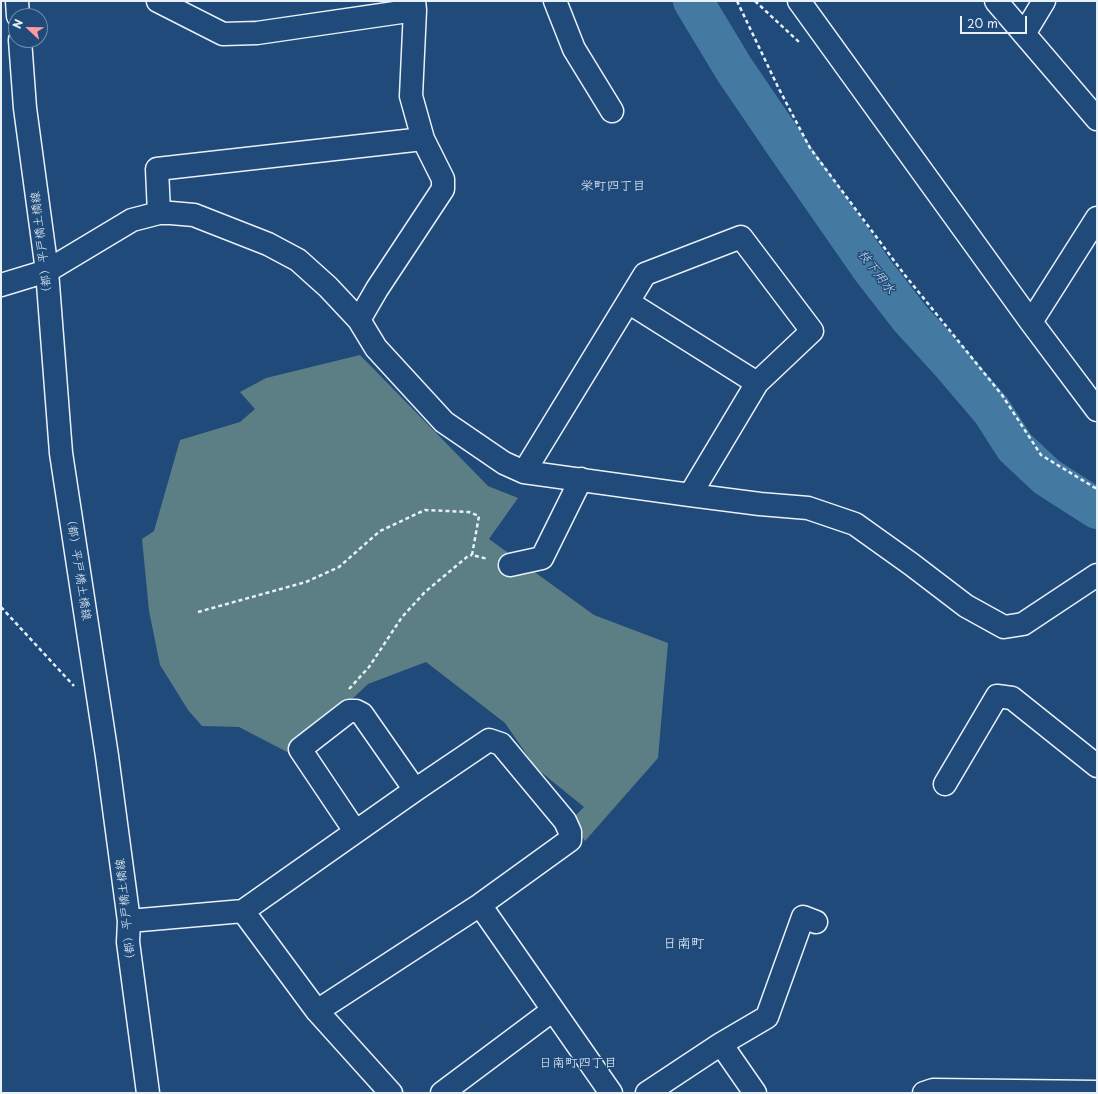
<!DOCTYPE html>
<html>
<head>
<meta charset="utf-8">
<style>
	body { margin:0 }
	#map { position:relative; width:1098px; height:1094px; overflow:hidden; background:#1f4a7a; font-family:"Playpen Sans",sans-serif }
	canvas { display:block }
	.frame { position:absolute; inset:0; border:2px solid #e8f1f8; pointer-events:none }
	.north { position:absolute; left:8px; top:8px; width:40px; height:40px; box-sizing:border-box; background:#1f4a7a; border:1px solid #6f8dac; border-radius:50%; rotate:292deg; font-size:11px; font-weight:700; line-height:16px; text-align:center; color:#e8f1f8 }
	.north::after { content:''; display:block; margin:auto; width:14px; height:18px; background:#ff9aa2; clip-path:polygon(50% 0,100% 100%,50% 72%,0 100%) }
	.scale { position:absolute; left:960px; top:16px; width:67px; height:18px; box-sizing:border-box; border:2px solid #e8f1f8; border-top:0; padding-left:5px; font-size:12px; line-height:14px; white-space:nowrap; color:#e8f1f8; -webkit-text-stroke:3px #1f4a7a; paint-order:stroke }
</style>
</head>
<body>
<div id="map">
<canvas width="1098" height="1094"></canvas>
<div class="frame"></div>
<div class="north">N</div>
<div class="scale">20 m</div>
</div>
<script>
const context = document.querySelector('canvas').getContext('2d');
context.lineJoin = 'round';
function paint(path, color) {
  context.fillStyle = color;
  context.fill(path, 'evenodd');
}
function shape(rows) {
  const path = new Path2D();
  for (const r of rows) {
    path.moveTo(r[0], r[1]);
    for (let i = 2; i < r.length; i += 2) path.lineTo(r[i], r[i + 1]);
  }
  return path;
}
function stroke(path, color, width, dash) {
  context.strokeStyle = color;
  context.lineWidth = width;
  context.lineCap = dash ? 'butt' : 'round';
  context.setLineDash(dash || []);
  context.stroke(path);
}
function label(font, color, halo, rows, align = 'center') {
  context.font = font + ' "Playpen Sans","Klee One",sans-serif';
  context.lineWidth = 3;
  context.setLineDash([]);
  context.textBaseline = 'middle';
  context.strokeStyle = halo;
  context.fillStyle = color;
  for (const [text, x, y, turn = 0] of rows) {
    context.save();
    context.translate(x, y);
    context.rotate((+turn || 0) * Math.PI / 180);
    context.textAlign = isNaN(turn) ? turn : align;
    if (halo) context.strokeText(text, 0, 0);
    context.fillText(text, 0, 0);
    context.restore();
  }
}
const green = shape([
	[360,355,488,486,518,498,489,539,594,615,668,643,658,758,585,841,571,820,584,807,536,768,505,723,426,662,368,684,300,749,287,752,239,727,202,726,188,710,160,665,149,611,142,539,154,531,180,440,240,422,255,409,240,392,266,378]
]);
const river = shape([
	[693,1,734,69,785,144,872,269,910,318,952,364,992,411,1015,447,1047,477,1097,509]
]);
const path = shape([
	[737,1,778,87,810,148,904,274,1002,395,1041,455,1097,489],
	[755,1,800,43],
	[1,607,74,686],
	[198,612,306,582,339,567,380,531,425,510,469,512,479,516,472,555,488,559],
	[349,689,369,667,402,617,425,592,468,556,472,555]
]);
const minor = shape([
	[17,1,18,16],
	[158,1,223,34,257,33,415,10],
	[555,1,574,49,612,111],
	[799,1,1031,322,1097,410],
	[996,1,1097,119],
	[1024,34,1044,1],
	[20,40,25,108,47,271,61,453,107,756,129,921,128,942,148,1093],
	[159,213,157,169,423,139],
	[1,285,47,271,132,220,159,213,171,213,194,215,268,244,298,260,328,287,359,320,376,348,444,422,504,463,524,472,690,495,760,504,808,508,855,524,911,564,966,606,1004,627,1023,624,1097,575],
	[628,302,757,383],
	[359,320,377,289,443,189,443,179,423,139,411,96,415,10,414,1],
	[1031,322,1097,218],
	[524,472,645,274,741,237,812,331,757,383,690,495],
	[510,565,542,558,581,479],
	[945,784,997,696,1012,698,1097,766],
	[355,831,300,749,349,711,356,711,362,714,415,790],
	[480,905,611,1093],
	[243,911,317,1011,391,1093],
	[129,921,243,911,415,790,489,740,501,744,565,821,570,832,570,840,480,905,317,1011],
	[721,1044,767,1017,803,917,816,922],
	[442,1093,553,1010],
	[647,1093,721,1044,755,1093],
	[924,1093,933,1090,1097,1092]
]);
const streetNames = [
	["（都）平戸橋土橋線",42,245,-97],
	["（都）平戸橋土橋線",78,567,81],
	["（都）平戸橋土橋線",126,912,-96]
];
const neighbourhoodNames = [
	["栄町四丁目",613,186],
	["日南町四丁目",578,1063]
];
const waterNames = [
	["枝下用水",876,272,53]
];
const quarterNames = [
	["日南町",684,944]
];
paint(green, '#5b7f84');
stroke(river, '#447aa2', 40);
stroke(minor, '#e8f1f8', 25);
stroke(path, '#e8f1f8', 2.5, [4, 3]);
stroke(minor, '#1f4a7a', 22);
label('12px', '#e8f1f8', '#1f4a7a', streetNames);
label('13px', '#e8f1f8', '#1f4a7a', neighbourhoodNames);
label('italic 13px', '#cfdfeb', '#1f4a7a', waterNames);
label('14px', '#e8f1f8', '#1f4a7a', quarterNames);
</script>
</body>
</html>
